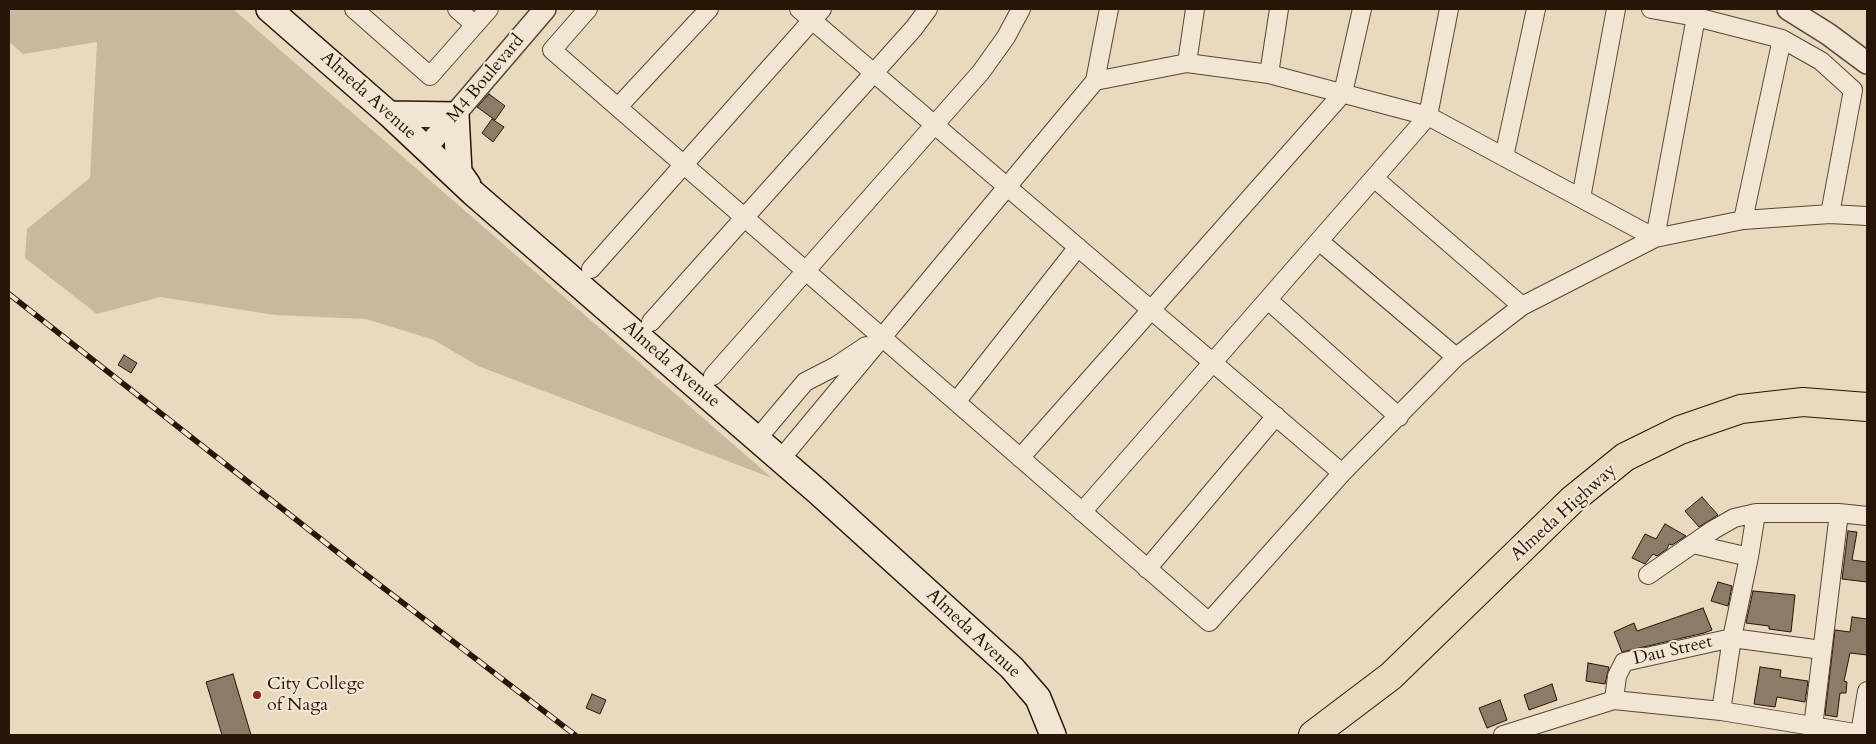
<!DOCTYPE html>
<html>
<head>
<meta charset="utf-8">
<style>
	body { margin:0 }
	#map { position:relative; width:1876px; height:744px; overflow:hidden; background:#e9d9bd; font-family:Cardo,serif }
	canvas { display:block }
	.frame { position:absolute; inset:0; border:10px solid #271507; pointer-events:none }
</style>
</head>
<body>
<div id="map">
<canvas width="1876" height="744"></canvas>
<div class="frame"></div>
</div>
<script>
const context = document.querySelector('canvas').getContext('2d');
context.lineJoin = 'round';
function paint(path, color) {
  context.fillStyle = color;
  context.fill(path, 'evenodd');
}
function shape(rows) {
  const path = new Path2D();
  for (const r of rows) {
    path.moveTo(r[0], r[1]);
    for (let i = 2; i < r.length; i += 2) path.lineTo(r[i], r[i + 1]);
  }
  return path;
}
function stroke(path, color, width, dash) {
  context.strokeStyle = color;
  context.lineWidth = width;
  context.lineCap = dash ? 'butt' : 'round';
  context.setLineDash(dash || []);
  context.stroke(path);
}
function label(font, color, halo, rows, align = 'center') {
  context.font = font + ' Cardo,serif';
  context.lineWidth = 4.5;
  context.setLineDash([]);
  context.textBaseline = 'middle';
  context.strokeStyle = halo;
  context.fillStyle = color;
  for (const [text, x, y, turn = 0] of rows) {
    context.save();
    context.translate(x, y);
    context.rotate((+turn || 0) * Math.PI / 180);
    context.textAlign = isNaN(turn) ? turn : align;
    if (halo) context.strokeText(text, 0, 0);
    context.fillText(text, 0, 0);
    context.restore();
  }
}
const green = shape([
	[9,9,233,9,772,478,478,366,434,340,366,319,275,315,160,297,97,314,25,258,27,229,90,178,97,42,23,54,9,42]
]);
const building = shape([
	[489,94,505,106,495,120,477,107,489,94],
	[492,119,504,127,493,142,482,133,492,119],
	[124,355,137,363,131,373,118,365,124,355],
	[1702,497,1718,515,1699,527,1685,511,1702,497],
	[1665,524,1686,536,1672,545,1669,544,1667,549,1657,556,1653,554,1645,564,1632,558,1645,534,1656,539,1665,524],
	[1848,531,1857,532,1852,560,1867,562,1867,582,1842,579,1848,531],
	[1718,582,1732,586,1728,606,1711,601,1718,582],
	[1753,591,1795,595,1791,632,1769,629,1769,626,1746,623,1753,591],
	[1703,608,1712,630,1704,633,1622,652,1614,632,1634,623,1637,631,1703,608],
	[1852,617,1867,619,1867,655,1850,653,1844,681,1847,682,1846,693,1840,693,1837,717,1825,715,1835,630,1850,632,1852,617],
	[1588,663,1609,667,1605,684,1586,681,1588,663],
	[1760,667,1781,670,1780,677,1808,681,1805,702,1777,697,1775,707,1754,704,1760,667],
	[233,674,251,735,222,735,206,682,233,674],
	[1552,684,1557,700,1529,710,1524,695,1552,684],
	[592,694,606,700,600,714,586,708,592,694],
	[1500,700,1507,720,1487,728,1479,708,1500,700]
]);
const minor = shape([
	[354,9,430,76,489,9],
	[457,9,475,25],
	[588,9,552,50,1209,622,1342,473,1456,357,1522,306,1655,238,1743,220,1830,214,1867,216],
	[799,9,1342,473],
	[1651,9,1696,17,1782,39,1821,61,1853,90,1830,214],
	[1187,63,1195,9],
	[1269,74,1279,9],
	[1095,81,1187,63,1269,74,1428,116,1655,238,1696,17],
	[618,107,709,9],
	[1504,157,1536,9],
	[1374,178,1522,306],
	[1581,198,1616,9],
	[1743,220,1782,39],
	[1319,241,1456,357],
	[591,269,822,9],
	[1268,300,1399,417],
	[651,322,914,28,928,9],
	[713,376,981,72,1006,37,1021,9],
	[956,402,1078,247],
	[757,439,805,382,836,366,866,346],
	[1020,458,1343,93,1362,9],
	[780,460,1095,81,1109,9],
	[1082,512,1428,116,1449,9],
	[1693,544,1749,557],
	[1147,569,1276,416],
	[1648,575,1713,530,1734,518,1756,513,1839,513,1867,516],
	[1614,700,1617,676,1624,662,1732,638,1822,650],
	[1721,711,1732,638,1749,557,1756,513],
	[1813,727,1839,513],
	[1860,734,1867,691],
	[1503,735,1614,700,1721,711,1867,735]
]);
const tertiary = shape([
	[1788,9,1828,34,1867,63],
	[426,148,545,9]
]);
const secondary = shape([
	[269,9,389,114,473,193,818,492,1012,668,1038,698,1053,735],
	[389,114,456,115,459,172,468,185]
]);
const trunk = shape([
	[1313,735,1391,676,1572,500,1625,457,1680,430,1741,409,1803,402,1867,407]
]);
const rail = shape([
	[9,294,364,573,575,735]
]);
const markers = [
	[257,695,5,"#8f2418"]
];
const streetNames = [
	["M4 Boulevard",486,79,-50],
	["Almeda Avenue",368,96,42],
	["Almeda Avenue",671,365,41],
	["Almeda Highway",1564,513,-42],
	["Almeda Avenue",973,634,43],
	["Dau Street",1673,651,-13]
];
const poiNames = [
	["City College",267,685],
	["of Naga",267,706]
];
paint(green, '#c8b89e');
paint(building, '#8c7b66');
stroke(building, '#271507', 1);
stroke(minor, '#584634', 20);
stroke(tertiary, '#584634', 24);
stroke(secondary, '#271507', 28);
stroke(trunk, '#271507', 30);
stroke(minor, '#f1e6d4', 18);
stroke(tertiary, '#f1e6d4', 21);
stroke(secondary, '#f1e6d4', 25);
stroke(trunk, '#e9d9bd', 28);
stroke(rail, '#271507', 5.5);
stroke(rail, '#f1e6d4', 4, [11]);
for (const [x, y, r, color] of markers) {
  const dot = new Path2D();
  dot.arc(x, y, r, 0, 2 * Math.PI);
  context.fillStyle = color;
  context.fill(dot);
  stroke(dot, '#f1e6d4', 2);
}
label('18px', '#271507', '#f1e6d4', streetNames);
label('18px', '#271507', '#f1e6d4', poiNames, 'left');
</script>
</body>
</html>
